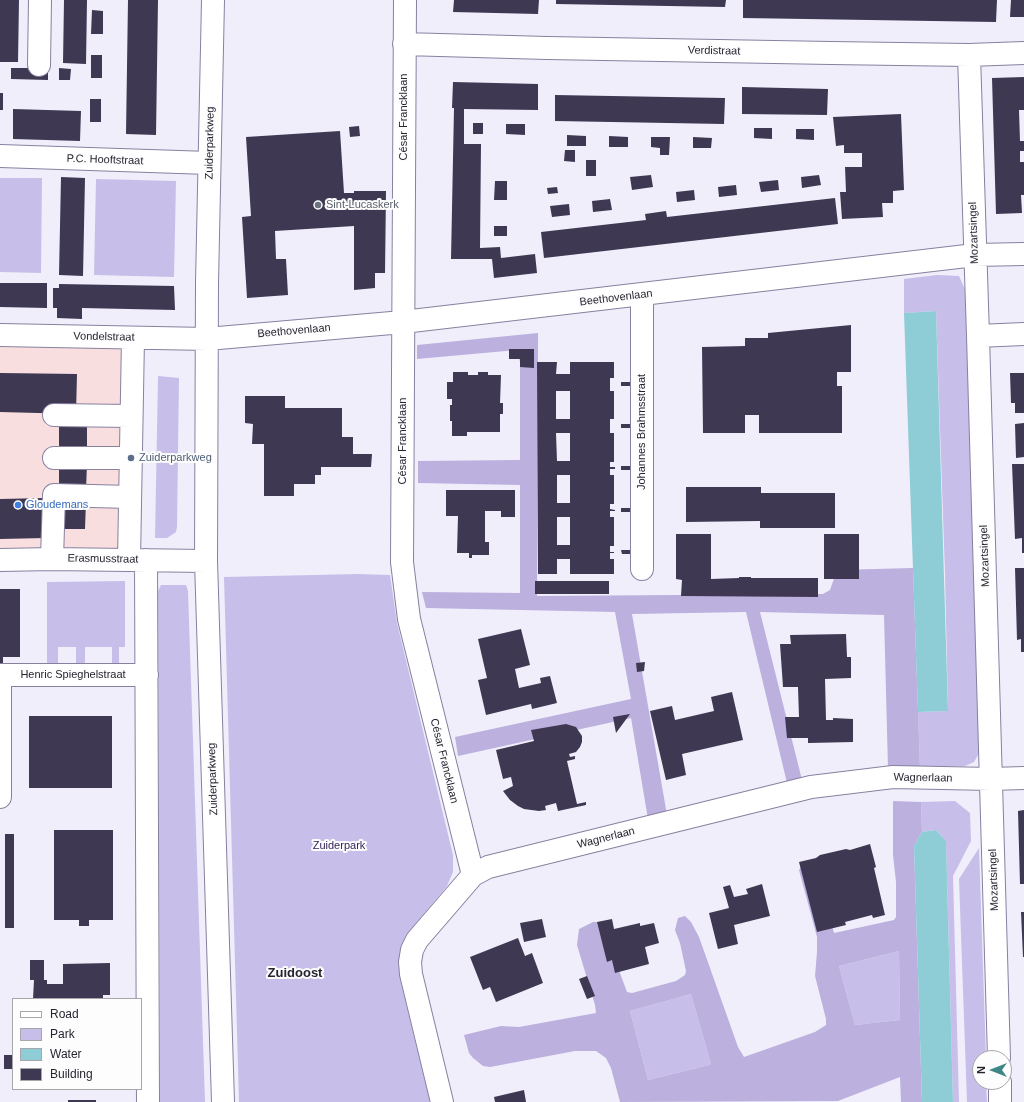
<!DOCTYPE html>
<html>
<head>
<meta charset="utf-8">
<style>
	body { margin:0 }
	#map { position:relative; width:1024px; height:1102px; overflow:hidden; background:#f0eefb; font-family:Helvetica,sans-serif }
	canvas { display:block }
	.legend { position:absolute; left:12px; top:998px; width:130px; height:92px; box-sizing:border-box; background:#fdfdfd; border:1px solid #a7a6ab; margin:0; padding:5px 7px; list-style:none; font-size:12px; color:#272430 }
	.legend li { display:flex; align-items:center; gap:8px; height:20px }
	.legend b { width:20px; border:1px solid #a7a6ab }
	.north { position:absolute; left:972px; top:1050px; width:40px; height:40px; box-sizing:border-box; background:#fdfdfd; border:1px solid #a7a6ab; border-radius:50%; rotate:270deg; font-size:11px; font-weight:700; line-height:16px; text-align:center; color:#272430 }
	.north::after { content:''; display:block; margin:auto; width:14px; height:18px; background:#3f8786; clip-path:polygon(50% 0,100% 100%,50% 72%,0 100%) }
</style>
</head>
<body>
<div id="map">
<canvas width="1024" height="1102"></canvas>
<ul class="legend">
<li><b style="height:5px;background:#fff"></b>Road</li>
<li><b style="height:11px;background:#c7beea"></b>Park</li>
<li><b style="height:11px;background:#8ecdd6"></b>Water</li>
<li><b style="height:11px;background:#3e3852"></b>Building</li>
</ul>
<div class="north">N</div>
</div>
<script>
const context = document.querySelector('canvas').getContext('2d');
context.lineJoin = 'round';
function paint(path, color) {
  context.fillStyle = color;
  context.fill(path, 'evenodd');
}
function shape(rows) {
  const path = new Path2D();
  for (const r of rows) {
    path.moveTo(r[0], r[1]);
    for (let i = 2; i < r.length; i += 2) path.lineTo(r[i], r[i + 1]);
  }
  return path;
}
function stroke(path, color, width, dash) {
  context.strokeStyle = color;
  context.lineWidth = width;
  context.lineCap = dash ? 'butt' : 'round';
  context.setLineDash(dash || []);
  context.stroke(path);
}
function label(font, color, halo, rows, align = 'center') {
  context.font = font + ' Helvetica,sans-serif';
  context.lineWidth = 4;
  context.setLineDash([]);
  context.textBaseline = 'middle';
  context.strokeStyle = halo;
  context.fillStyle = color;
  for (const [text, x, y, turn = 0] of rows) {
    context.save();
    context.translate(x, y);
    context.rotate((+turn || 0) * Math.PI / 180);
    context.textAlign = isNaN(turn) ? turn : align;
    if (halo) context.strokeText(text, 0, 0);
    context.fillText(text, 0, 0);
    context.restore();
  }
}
const commercial = shape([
	[0,335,133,338,129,560,0,560]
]);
const green = shape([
	[0,178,42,178,41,273,0,272],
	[96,179,176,181,174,277,94,275],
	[937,275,959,276,967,294,982,748,974,762,965,766,920,767,918,712,948,711,945,574,936,311,904,313,904,279],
	[158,376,179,378,177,527,176,532,167,538,155,538],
	[358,574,390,575,397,623,453,855,453,872,447,886,407,934,400,950,399,958,401,983,430,1102,239,1102,224,577],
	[125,581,125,647,119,647,119,664,112,664,112,647,85,647,85,664,76,664,76,647,58,647,58,664,47,664,47,582],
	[161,585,186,585,188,591,205,1102,160,1102,158,591],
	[955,801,970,813,971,841,953,876,959,1102,953,1102,946,841,936,830,922,832,921,802],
	[979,848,986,1058,980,1058,980,1082,986,1082,987,1102,967,1102,959,879],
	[899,951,900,1020,855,1025,839,966],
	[691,994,711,1064,709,1065,648,1080,630,1011]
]);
const forest = shape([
	[538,333,537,596,823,594,830,590,837,570,913,568,920,767,888,769,884,615,760,612,803,784,788,787,746,612,632,614,667,815,648,819,631,718,458,756,455,737,631,699,615,612,426,608,422,592,520,593,520,485,418,483,418,461,520,460,520,362,517,350,417,359,417,345],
	[893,801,921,802,922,832,914,846,922,1102,901,1102,900,1077,838,1101,620,1102,611,1068,606,1058,596,1051,575,1051,490,1067,483,1066,473,1058,469,1053,464,1035,501,1026,519,1027,596,1013,595,1005,577,945,579,929,593,922,601,922,627,992,632,993,676,981,685,975,686,971,680,943,675,930,678,918,685,916,691,922,699,937,738,1047,744,1057,815,1032,826,1025,826,1019,815,976,817,952,817,937,799,870,801,867,814,863,834,933,894,920,896,917,896,882,893,855],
	[899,951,900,1020,855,1025,839,966],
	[691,994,711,1064,709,1065,648,1080,630,1011]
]);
const water = shape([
	[936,311,948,711,918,712,904,313],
	[936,830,946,841,953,1102,922,1102,914,846,922,832]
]);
const building = shape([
	[0,0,19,0,18,62,0,62],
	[64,0,87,0,86,64,63,63],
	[128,0,158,0,156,135,126,134],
	[454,0,539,0,538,14,453,12],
	[556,0,726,0,725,7,556,4],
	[743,0,997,0,996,22,743,18],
	[1011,0,1024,0,1024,17,1010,17],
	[92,10,103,11,103,34,91,34],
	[91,55,102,55,102,78,91,78],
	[11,68,48,68,48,80,11,79],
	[59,68,71,69,70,80,59,80],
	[1024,77,1024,110,1019,110,1020,141,1024,141,1024,151,1020,151,1020,162,1024,162,1024,195,1021,195,1022,213,996,214,992,78],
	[453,82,538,84,538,110,464,109,464,144,481,144,480,248,500,247,501,258,535,254,537,273,494,278,492,259,451,259,454,108,452,108],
	[742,87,828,89,827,115,742,114],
	[0,93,3,93,3,110,0,110],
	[555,95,725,98,724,124,555,121],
	[90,99,101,99,101,122,90,122],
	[13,109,81,111,80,141,13,139],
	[901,114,904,190,893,191,893,203,882,203,883,217,842,219,840,192,846,192,845,167,862,167,862,153,844,153,844,145,836,146,833,117],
	[473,123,483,123,483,134,473,134],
	[506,124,525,124,525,135,506,134],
	[359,126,360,136,350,137,349,127],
	[754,128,772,128,772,139,754,138],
	[796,129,814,129,814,140,796,139],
	[340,131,344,193,354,193,354,191,386,191,385,273,375,273,375,288,354,290,354,226,275,231,276,259,286,259,288,295,247,298,242,217,251,216,246,137],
	[567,135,586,136,586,146,567,146],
	[609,136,628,137,628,147,609,147],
	[651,137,670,137,669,155,660,155,660,148,651,147],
	[693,137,712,138,711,148,693,148],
	[565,150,575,150,575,162,564,161],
	[586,160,596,160,596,176,586,176],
	[651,175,653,187,632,190,630,177],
	[819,175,821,185,802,188,801,177],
	[61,177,85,178,83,276,59,275],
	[778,180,779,190,761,192,759,182],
	[495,181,507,181,507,200,494,200],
	[736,185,737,195,719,197,718,187],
	[557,187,558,193,548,194,547,188],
	[694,190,695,200,677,202,676,192],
	[835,198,838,224,544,258,541,232,646,220,645,214,666,211,667,217],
	[610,199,612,210,593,212,592,201],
	[569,204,570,215,552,217,550,206],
	[494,226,507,226,507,236,494,236],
	[0,283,47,283,47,308,0,307],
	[59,284,174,286,175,310,82,308,82,319,57,318,57,308,53,308,53,288,59,288],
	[851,325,851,372,837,372,837,386,842,386,842,433,759,433,759,415,745,415,745,433,703,433,702,347,745,346,745,338,768,338,768,333],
	[509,349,534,349,534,368,520,367,520,359,509,359],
	[537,362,557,362,556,374,570,374,570,362,614,362,614,378,610,378,610,391,614,391,614,419,610,419,610,433,614,433,614,462,610,462,610,467,615,467,615,469,610,469,610,475,614,475,614,504,610,504,610,509,615,510,615,511,610,511,610,517,614,517,614,546,610,546,610,552,614,552,614,553,610,553,610,559,614,559,614,574,570,574,570,559,557,559,557,574,538,574],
	[556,391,570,391,570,419,556,419],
	[556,433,570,433,570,461,557,461],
	[557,475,570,475,570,503,557,503],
	[557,517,570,517,570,545,557,545],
	[453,372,468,372,468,375,478,375,478,372,488,372,488,375,501,375,500,403,503,403,503,414,500,414,500,432,467,432,467,436,452,436,452,421,450,421,450,405,452,405,452,399,447,399,447,382,453,382],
	[0,373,77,374,76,414,0,412],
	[1010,373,1024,373,1024,413,1015,413,1015,403,1011,403],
	[621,382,632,382,632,386,621,386],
	[245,396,285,396,285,408,342,408,342,437,353,437,353,454,372,454,371,467,321,467,321,475,315,475,315,484,294,484,294,496,264,496,264,444,252,444,253,424,245,423],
	[1024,423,1024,457,1016,458,1015,424],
	[59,424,87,424,87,452,59,452],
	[621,424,632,424,632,428,621,428],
	[59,462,87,463,86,491,59,490],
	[1012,464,1024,464,1024,553,1022,553,1022,538,1015,539],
	[621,466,632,466,632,470,621,470],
	[686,487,761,487,761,493,835,493,835,528,760,528,760,521,686,522],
	[446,490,515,490,515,517,501,517,501,511,485,511,485,542,489,542,489,555,472,555,472,558,469,558,469,553,457,553,458,516,446,516],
	[45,498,45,538,0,539,0,499],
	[58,501,86,501,85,529,57,529],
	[621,508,632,508,632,512,621,512],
	[676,534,711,534,711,579,739,578,739,577,751,577,751,578,818,578,818,597,681,596,682,580,676,579],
	[824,534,859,534,859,579,824,579],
	[621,550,632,550,632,554,622,554],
	[1015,568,1024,568,1024,652,1021,652,1021,639,1017,640],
	[535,581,609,581,609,594,535,594],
	[0,589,20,589,20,657,3,657,3,665,0,665],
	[521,629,530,665,515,669,519,688,541,683,540,678,550,676,557,703,532,709,531,704,486,715,478,680,487,678,478,639],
	[846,634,847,657,851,657,851,678,825,679,826,720,833,720,833,718,853,719,853,742,808,743,808,738,787,738,785,717,799,717,798,687,783,687,780,644,791,644,790,635],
	[645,662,644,671,637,672,636,663],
	[732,692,743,740,682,754,686,775,666,780,650,711,672,706,675,720,714,711,711,697],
	[630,714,616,733,613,717],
	[29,716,112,716,112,788,29,788],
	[566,724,576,727,582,736,582,742,580,747,576,752,569,754,570,757,575,756,575,759,567,761,577,804,586,802,586,805,558,811,556,803,545,806,546,810,539,811,524,809,518,806,510,800,503,791,513,786,511,777,503,779,496,750,534,741,531,730],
	[1024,810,1024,884,1020,884,1018,811],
	[54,830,113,830,113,920,89,920,89,926,79,926,79,920,54,920],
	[5,834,14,834,14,928,5,928],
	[870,844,876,867,874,868,885,915,873,918,872,915,845,922,846,925,817,932,799,862,816,858,820,855,846,849,850,850],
	[762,884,770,916,734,925,738,944,718,949,709,913,729,908,723,887,730,885,734,897,748,894,746,889],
	[1021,912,1024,912,1024,957,1023,957],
	[542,919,546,937,524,942,520,923],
	[612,919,614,929,640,923,640,926,654,923,659,943,645,947,649,964,615,973,612,960,607,962,597,922],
	[518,938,525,956,532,953,543,983,496,1002,490,987,483,990,470,957],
	[30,960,44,960,44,980,47,980,47,984,63,984,63,964,110,963,110,995,103,995,103,999,33,999,34,980,30,980],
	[587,976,595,996,587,999,579,979],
	[4,1055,13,1055,13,1069,4,1069],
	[524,1090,526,1102,495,1102,494,1097],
	[68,1100,96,1100,96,1102,68,1102]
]);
const minor = shape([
	[213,0,207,283,206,561,223,1102],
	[405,0,402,562,409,619,473,875],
	[404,44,547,48,831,53,969,55,1024,53],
	[969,55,978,336,999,1058],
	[39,65,40,0],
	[0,156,209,163],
	[642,295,642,569],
	[0,335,207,339,403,322,975,255,1024,254],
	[978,336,1024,334],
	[54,415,131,416],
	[54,458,131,458],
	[52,559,54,495,130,497],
	[0,560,52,559,206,561],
	[129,560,133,338],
	[146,560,148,1102],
	[0,675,147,675],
	[0,797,0,675],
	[1000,1082,1000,1102],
	[442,1102,411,974,410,962,412,950,417,940,473,875,488,867,811,787,893,777,991,779,1024,778]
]);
const markers = [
	[318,205,4,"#6b7280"],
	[131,458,4,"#5c6f8a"],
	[18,505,4,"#3f7fe0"]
];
const streetNames = [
	["Verdistraat",714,51,1],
	["César Francklaan",404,117,-90],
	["Zuiderparkweg",210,143,-89],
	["P.C. Hooftstraat",105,160,2],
	["Mozartsingel",974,233,-92],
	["Beethovenlaan",616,298,-7],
	["Beethovenlaan",294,331,-5],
	["Vondelstraat",104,337,1],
	["Johannes Brahmsstraat",642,432,-90],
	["César Francklaan",403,441,-90],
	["Mozartsingel",985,556,-92],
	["Erasmusstraat",103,559,1],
	["Henric Spieghelstraat",73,675],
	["César Francklaan",444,761,76],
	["Wagnerlaan",923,778,1],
	["Zuiderparkweg",213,779,-92],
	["Wagnerlaan",606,838,-14],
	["Mozartsingel",994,880,-92]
];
const worshipNames = [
	["Sint-Lucaskerk",326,205]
];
const serviceNames = [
	["Zuiderparkweg",139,458]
];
const shopNames = [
	["Gloudemans",26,505]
];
const parkNames = [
	["Zuiderpark",339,846]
];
const quarterNames = [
	["Zuidoost",295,973]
];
paint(commercial, '#f9dee0');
paint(green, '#c7beea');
paint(forest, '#bbb0de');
paint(water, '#8ecdd6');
paint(building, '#3e3852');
stroke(minor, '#87819f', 24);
stroke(minor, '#fff', 22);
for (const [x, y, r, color] of markers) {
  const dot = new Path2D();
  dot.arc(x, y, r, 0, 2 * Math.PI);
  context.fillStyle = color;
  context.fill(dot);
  stroke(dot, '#fdfdfd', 1.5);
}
label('11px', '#272430', '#fdfdfd', streetNames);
label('11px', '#5b616d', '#fdfdfd', worshipNames, 'left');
label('11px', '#4e5e75', '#fdfdfd', serviceNames, 'left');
label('11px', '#366cbe', '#fdfdfd', shopNames, 'left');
label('11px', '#301e55', '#fdfdfd', parkNames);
label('bold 13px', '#272430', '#fdfdfd', quarterNames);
</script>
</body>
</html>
